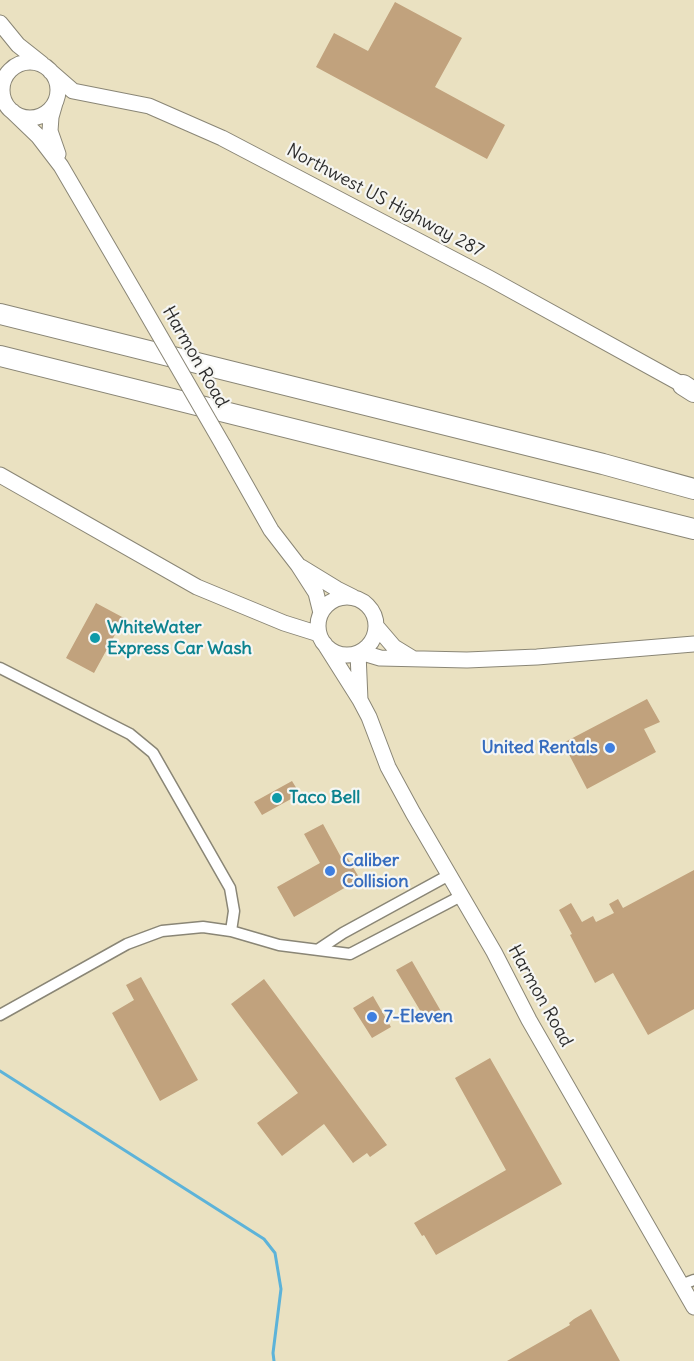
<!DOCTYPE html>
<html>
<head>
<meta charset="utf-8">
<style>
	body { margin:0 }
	canvas { display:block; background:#eae1c1 }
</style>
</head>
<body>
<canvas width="694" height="1361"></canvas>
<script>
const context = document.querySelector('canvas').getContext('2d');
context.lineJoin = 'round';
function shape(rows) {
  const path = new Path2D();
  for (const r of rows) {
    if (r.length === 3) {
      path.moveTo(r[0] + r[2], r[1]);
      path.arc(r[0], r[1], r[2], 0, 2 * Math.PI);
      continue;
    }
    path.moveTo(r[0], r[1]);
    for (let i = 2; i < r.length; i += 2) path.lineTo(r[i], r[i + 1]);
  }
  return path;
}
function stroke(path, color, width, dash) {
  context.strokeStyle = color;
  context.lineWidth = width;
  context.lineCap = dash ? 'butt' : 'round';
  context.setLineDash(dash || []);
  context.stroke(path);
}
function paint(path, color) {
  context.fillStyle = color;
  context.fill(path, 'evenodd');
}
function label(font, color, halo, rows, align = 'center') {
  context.font = font + ' Delius,sans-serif';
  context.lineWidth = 4.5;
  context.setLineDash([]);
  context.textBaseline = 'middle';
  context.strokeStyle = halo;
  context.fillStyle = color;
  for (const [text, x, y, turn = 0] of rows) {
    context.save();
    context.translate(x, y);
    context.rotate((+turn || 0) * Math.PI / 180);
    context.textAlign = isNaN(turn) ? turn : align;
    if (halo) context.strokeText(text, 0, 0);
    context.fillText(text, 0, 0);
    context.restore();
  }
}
const stream = shape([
	[0,1071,264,1239,275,1253,281,1289,273,1353,274,1361]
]);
const building = shape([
	[395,2,462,38,435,87,505,125,487,159,316,67,334,33,368,51],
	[96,603,124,618,94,673,66,658],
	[647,699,660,722,644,729,656,752,587,789,563,743],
	[292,781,300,794,262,815,254,802],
	[323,824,342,859,347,857,360,879,294,917,277,887,320,863,304,834],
	[694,870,694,1009,648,1035,613,973,595,983,570,935,572,934,559,910,571,903,582,922,593,916,596,922,614,913,609,904,618,899,623,908],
	[412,961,442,1013,427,1022,396,970],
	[141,977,198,1080,160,1101,112,1013,134,1000,126,985],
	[264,979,387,1145,370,1157,367,1153,353,1163,324,1124,282,1156,257,1123,298,1093,231,1004],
	[373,996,391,1027,372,1038,353,1008],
	[490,1058,562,1184,436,1255,424,1235,422,1236,414,1223,506,1170,455,1078],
	[591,1309,620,1361,507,1361,570,1325,569,1323,574,1319]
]);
const street = shape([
	[0,668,130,734,153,753,230,888,234,911,231,931],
	[319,949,343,933,449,875],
	[0,1015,127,944,162,931,203,927,231,931,279,945,350,954,461,896],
	[681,1285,694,1280]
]);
const secondary = shape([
	[0,23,18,45,42,64],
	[30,90,28],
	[50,71,73,91,149,106,222,138,489,278,683,385],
	[55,103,51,117,50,131,58,154],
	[12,111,38,136,61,166,138,298],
	[223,445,271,530,298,565,316,593,321,613],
	[0,475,197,587,284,623,319,634],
	[301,567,337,589,353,597],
	[347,626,29],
	[376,626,394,647,412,658],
	[324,643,360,700,369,717,388,767,413,813,494,952,529,1020,694,1307],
	[360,652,380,658,467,660,537,657,694,644],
	[358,653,360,700]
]);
const highway = shape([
	[0,314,603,464,694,489],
	[0,356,694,529],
	[683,385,694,392]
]);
const secondaryBridge = shape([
	[138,298,223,445]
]);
const markers = [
	[95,638,6,"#0f9aa8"],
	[610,748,6,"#3f7fe0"],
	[277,798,6,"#0f9aa8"],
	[330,871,6,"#3f7fe0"],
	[372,1017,6,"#3f7fe0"]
];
const streetNames = [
	["Northwest US Highway 287",385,201,28],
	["Harmon Road",195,357,60],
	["Harmon Road",540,996,61]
];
const cultureNames = [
	["WhiteWater",107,628],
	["Express Car Wash",107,649],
	["Taco Bell",289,798]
];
const shopNames = [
	["United Rentals",598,748,"right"],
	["Caliber",342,861],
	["Collision",342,882],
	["7-Eleven",384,1017]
];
stroke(stream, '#5db3d9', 3);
paint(building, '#c1a27d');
stroke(street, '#8a8676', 13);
stroke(secondary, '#8a8676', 17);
stroke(highway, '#8a8676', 22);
stroke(street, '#fff', 10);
stroke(secondary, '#fff', 15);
stroke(highway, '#fff', 20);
stroke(secondaryBridge, '#8a8676', 17, []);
stroke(secondaryBridge, '#fff', 15);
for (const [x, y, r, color] of markers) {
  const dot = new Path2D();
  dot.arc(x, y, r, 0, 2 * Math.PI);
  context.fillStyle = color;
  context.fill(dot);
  stroke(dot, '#f6f6f2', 2);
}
label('18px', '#2b2b2b', '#f6f6f2', streetNames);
label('bold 18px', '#0d838f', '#f6f6f2', cultureNames, 'left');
label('bold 18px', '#366cbe', '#f6f6f2', shopNames, 'left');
</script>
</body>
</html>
